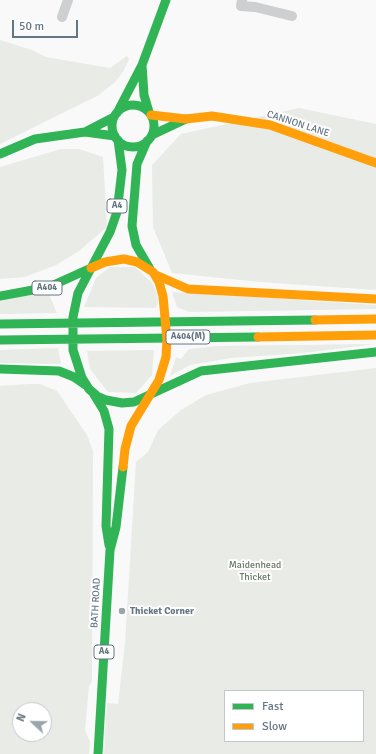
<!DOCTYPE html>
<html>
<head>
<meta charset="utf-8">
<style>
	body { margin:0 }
	#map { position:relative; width:376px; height:754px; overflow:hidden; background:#f9f9f9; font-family:Signika,sans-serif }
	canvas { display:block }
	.legend { position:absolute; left:224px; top:690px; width:140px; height:52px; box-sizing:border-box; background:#fff; border:1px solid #c1c8cd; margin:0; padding:5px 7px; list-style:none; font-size:12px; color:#657683 }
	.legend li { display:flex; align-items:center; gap:8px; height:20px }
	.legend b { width:20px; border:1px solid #c1c8cd }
	.north { position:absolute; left:12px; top:702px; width:40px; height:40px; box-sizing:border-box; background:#fff; border:1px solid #c1c8cd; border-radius:50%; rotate:292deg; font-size:11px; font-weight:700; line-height:16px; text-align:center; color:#657683 }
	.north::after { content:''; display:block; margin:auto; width:14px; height:18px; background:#99a4ac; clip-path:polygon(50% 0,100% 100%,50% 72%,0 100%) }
	.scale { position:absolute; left:12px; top:20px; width:66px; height:18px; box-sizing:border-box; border:2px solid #657683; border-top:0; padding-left:5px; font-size:12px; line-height:14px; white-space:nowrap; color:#657683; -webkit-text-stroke:3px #fff; paint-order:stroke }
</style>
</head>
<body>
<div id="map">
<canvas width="376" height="754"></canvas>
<ul class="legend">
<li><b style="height:5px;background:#30b455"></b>Fast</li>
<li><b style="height:5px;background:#ff9f0a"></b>Slow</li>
</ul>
<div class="north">N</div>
<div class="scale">50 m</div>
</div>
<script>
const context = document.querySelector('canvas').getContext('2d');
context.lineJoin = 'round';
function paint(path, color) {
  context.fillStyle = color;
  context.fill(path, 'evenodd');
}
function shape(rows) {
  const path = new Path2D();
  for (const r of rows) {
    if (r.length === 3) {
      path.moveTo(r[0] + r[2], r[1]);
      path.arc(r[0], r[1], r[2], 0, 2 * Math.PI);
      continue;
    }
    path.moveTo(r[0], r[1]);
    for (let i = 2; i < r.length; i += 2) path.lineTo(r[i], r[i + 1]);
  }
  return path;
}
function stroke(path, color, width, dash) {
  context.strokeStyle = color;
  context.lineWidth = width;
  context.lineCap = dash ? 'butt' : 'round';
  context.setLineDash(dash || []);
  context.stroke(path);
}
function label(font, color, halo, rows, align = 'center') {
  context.font = font + ' Signika,sans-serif';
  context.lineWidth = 4;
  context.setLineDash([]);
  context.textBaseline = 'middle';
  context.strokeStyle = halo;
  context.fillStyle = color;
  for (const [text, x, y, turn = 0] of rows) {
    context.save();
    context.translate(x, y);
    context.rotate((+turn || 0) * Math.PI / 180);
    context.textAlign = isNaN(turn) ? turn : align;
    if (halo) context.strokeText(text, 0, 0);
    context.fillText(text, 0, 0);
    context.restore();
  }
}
const green = shape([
	[0,40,32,50,46,57,110,68,127,56,129,59,123,72,115,82,99,95,0,144],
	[299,108,376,124,376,290,260,282,172,273,153,227,152,165,181,134],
	[61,149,79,149,103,157,107,227,79,251,56,265,25,277,0,279,0,167],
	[110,267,135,267,152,283,159,298,156,308,84,307,96,278],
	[48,292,57,313,0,314,0,300],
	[172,292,376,305,376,309,189,312,177,307],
	[376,344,303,353,231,358,190,365,170,376,176,357,181,359,189,349,218,346],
	[58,348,61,364,0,363,0,350],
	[154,350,152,375,136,393,108,392,90,369,87,351],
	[376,368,376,754,104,754,107,703,118,704,125,643,136,462,148,452,158,430,181,410,206,395,250,383],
	[225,691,363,691,363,741,225,741],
	[29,384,40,384,57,391,87,435,93,451,92,682,89,686,85,730,90,742,89,754,0,754,0,386],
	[20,710,44,710,44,734,20,734]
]);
const street = shape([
	[242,0,241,6,255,7,292,16],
	[62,17,68,0]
]);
const fast = shape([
	[142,65,144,95,149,112],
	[133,126,21],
	[117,113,142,65,166,0],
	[85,132,114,117],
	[152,135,186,119],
	[118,140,122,170,117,212,110,232,78,293,73,317,73,350,82,378,89,389,97,396,106,400,122,403,134,402,149,395],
	[147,141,137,164,132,226,136,245,150,269],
	[0,154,35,139,85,132,115,136],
	[0,296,49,287,91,268],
	[0,324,315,320],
	[0,340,258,337],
	[0,369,59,371,74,377,87,386],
	[93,393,104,411,109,429,106,526,109,545],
	[149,395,201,371,376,352],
	[98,754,110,550,116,527,123,467]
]);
const slow = shape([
	[151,115,186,119,212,116,270,125,376,163],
	[91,268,105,262,124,259,137,262,153,272,159,282,163,296,167,340,166,357,159,380,131,426,125,449,123,467],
	[156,275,188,289,376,299],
	[315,320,376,319],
	[258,337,376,335]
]);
const markers = [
	[122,611,4,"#99a4ac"]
];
const shields = [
	[117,206,20],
	[47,288,30],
	[188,337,44],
	[104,652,20]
];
const shieldNames = [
	["A4",117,206],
	["A404",47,288],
	["A404(M)",188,337],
	["A4",104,652]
];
const streetNames = [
	["CANNON LANE",298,124,18],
	["BATH ROAD",96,603,-87]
];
const parkNames = [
	["Maidenhead",255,565],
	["Thicket",255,577]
];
const poiNames = [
	["Thicket Corner",130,611]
];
paint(green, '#e8ebe6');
stroke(street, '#cecfd0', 10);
stroke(fast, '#30b455', 9);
stroke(slow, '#ff9f0a', 9);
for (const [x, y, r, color] of markers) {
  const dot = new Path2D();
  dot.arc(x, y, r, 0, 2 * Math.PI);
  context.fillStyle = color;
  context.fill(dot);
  stroke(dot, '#fff', 1.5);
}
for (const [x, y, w] of shields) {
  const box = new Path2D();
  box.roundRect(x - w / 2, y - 7, w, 14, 3);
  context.fillStyle = '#fff';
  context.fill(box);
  stroke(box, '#657683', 1);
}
label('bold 9px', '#657683', null, shieldNames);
label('10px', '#657683', '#fff', streetNames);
label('10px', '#687a64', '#fff', parkNames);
label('bold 10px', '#657683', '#fff', poiNames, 'left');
</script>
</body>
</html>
